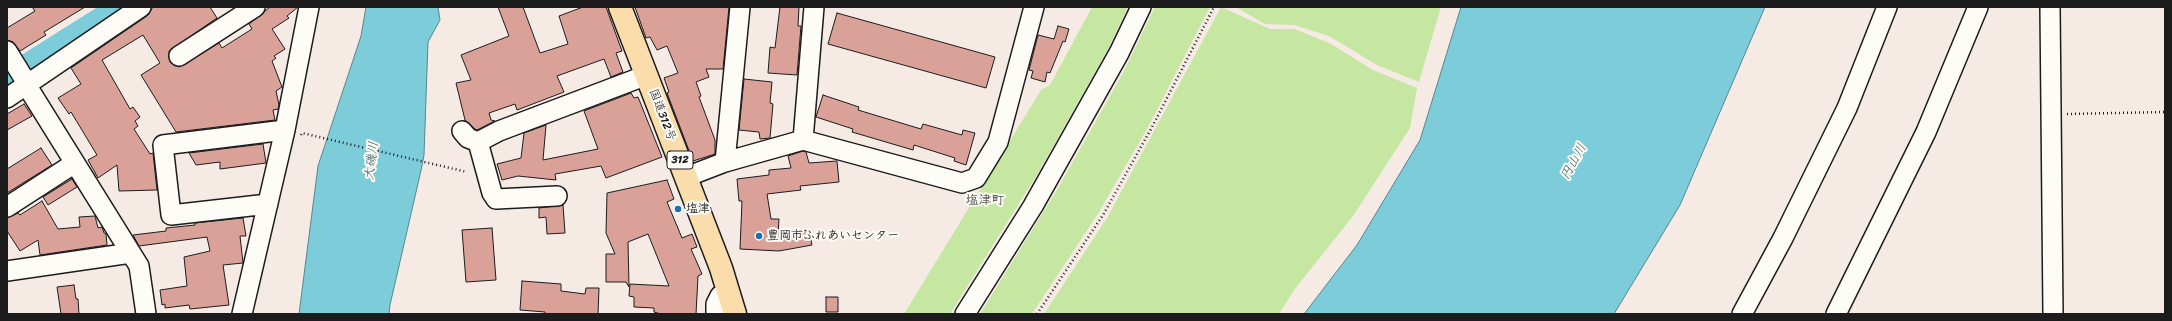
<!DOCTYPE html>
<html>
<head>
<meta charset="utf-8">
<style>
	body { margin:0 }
	#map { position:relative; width:2172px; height:321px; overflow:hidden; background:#f6eae4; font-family:Sriracha,sans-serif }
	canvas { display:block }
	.frame { position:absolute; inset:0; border:8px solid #1c1c1c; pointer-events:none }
</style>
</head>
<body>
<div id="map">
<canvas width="2172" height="321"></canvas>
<div class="frame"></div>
</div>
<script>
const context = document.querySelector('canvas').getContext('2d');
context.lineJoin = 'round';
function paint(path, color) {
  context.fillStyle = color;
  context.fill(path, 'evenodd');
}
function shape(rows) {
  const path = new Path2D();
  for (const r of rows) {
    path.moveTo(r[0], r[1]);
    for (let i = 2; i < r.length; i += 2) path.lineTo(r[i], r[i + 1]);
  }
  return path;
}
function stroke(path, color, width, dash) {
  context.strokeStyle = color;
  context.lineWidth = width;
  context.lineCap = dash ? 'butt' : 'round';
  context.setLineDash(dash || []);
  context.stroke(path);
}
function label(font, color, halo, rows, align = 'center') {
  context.font = font + ' Sriracha,"Klee One",sans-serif';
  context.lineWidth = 4;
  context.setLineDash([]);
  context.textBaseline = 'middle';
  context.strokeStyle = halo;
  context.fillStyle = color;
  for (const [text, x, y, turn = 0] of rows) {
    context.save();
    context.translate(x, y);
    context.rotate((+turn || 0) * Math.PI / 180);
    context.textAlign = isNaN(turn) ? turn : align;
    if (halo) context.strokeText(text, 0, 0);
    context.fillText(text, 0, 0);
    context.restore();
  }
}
const green = shape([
	[1092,7,1128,7,1107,51,1038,173,950,314,904,314,1041,90,1050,85],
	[1155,7,1210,7,1148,127,1099,212,1032,314,980,314,1057,190,1123,73],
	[1221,7,1270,29,1295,29,1331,44,1373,70,1417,88,1410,128,1353,216,1294,290,1279,314,1044,314,1107,218],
	[1236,7,1441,7,1419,82,1377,65,1329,36,1294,25,1265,24]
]);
const water = shape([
	[366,7,438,7,440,20,428,42,424,155,422,166,390,305,389,314,299,314,318,166,361,36,366,7],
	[1461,7,1765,7,1680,205,1614,314,1304,314,1357,245,1420,140,1461,7]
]);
const river = shape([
	[7,80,123,7]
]);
const building = shape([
	[32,7,85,7,44,32,46,35,20,51,13,42,7,40,7,28,35,11,32,7],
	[153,7,210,7,217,18,169,51,170,62,179,67,219,43,222,48,252,29,249,24,270,7,298,7,287,16,289,18,272,29,285,49,274,56,276,58,272,61,282,87,276,91,279,105,278,109,273,110,275,120,176,132,141,75,160,63,143,35,102,60,130,109,133,107,140,117,135,121,138,126,134,129,150,154,153,153,157,190,119,191,117,165,98,178,88,160,97,155,71,112,69,114,58,98,81,84,71,68,147,16,153,7],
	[498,7,523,7,540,53,568,44,559,16,583,7,606,7,622,51,616,53,623,72,611,77,604,59,557,76,564,92,517,110,515,104,489,113,491,120,495,121,477,130,475,129,465,120,456,83,471,80,461,55,509,36,498,7],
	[635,7,729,7,723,69,706,69,709,77,696,82,701,96,699,97,715,140,715,154,693,161,667,93,669,92,664,78,678,73,667,46,657,50,650,37,646,38,635,7],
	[780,7,799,7,798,26,801,26,797,75,768,73,770,47,775,48,780,7],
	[837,13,995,57,986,88,828,44,837,13],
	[1058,26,1069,29,1065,42,1063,41,1050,73,1047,72,1045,82,1031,78,1033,71,1029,70,1038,35,1054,39,1058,26],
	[744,79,772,82,770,103,773,104,770,138,760,139,759,132,739,130,744,79],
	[631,93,634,98,638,97,662,157,606,178,601,166,555,174,556,180,518,176,502,180,497,164,521,158,524,133,546,125,543,160,598,149,584,111,631,93],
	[823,95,859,107,858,110,921,129,923,124,962,135,963,130,975,133,966,165,954,161,955,158,914,145,913,150,852,132,853,129,816,117,823,95],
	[24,104,32,116,7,130,7,114,24,104],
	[263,144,266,163,220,169,220,162,196,165,189,153,263,144],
	[41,148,52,165,7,193,7,169,41,148],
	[803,151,806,152,809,163,837,161,839,182,800,186,801,190,767,194,771,219,779,219,778,235,809,230,812,245,779,251,740,249,742,201,739,201,737,179,769,175,769,170,791,168,788,156,803,151],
	[72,179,77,187,48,205,43,197,72,179],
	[667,180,674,199,667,202,682,238,692,234,697,247,691,249,702,274,698,276,696,314,661,314,654,312,654,308,634,307,634,297,629,296,630,284,669,286,648,234,628,242,629,287,626,282,606,282,606,254,615,254,606,233,607,193,667,180],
	[42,201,58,229,80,227,79,217,95,216,98,228,102,227,104,233,106,234,107,245,40,255,38,240,20,251,7,231,7,218,18,213,20,215,42,201],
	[563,205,565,233,547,234,546,217,539,218,539,208,563,205],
	[243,218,246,236,240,236,243,263,223,265,229,305,190,309,189,305,165,308,165,304,162,305,160,290,187,286,184,257,210,251,207,237,139,246,133,235,166,231,166,228,195,225,195,223,243,218],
	[492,228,496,280,466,282,462,230,492,228],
	[522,281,561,284,561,291,585,294,586,288,599,288,598,314,545,314,545,312,520,310,522,281],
	[74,285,76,299,78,299,79,314,61,314,57,287,74,285],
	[826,297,838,297,838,312,826,312,826,297]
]);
const path = shape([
	[2067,114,2165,112],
	[301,135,302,133,467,172],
	[1037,314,1103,215,1151,129,1214,7]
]);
const minor = shape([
	[2050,7,2053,314],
	[7,51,28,85],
	[179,56,255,7],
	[27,86,139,266,146,314],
	[7,98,141,7],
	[462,131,468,138,478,142,492,193,496,199,557,196],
	[803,140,814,7],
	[478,142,499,131,647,75],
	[725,162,740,7],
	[686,177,725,162,803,140,962,183,976,178,998,142,1034,7],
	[268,204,171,215,163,145,285,130],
	[7,207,75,163],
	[7,271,131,253],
	[242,314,285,130,309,7],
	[716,314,716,304,720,296,729,293],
	[965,314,1033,206,1119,53,1141,7],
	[1742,314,1783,238,1847,108,1887,7],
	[1836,314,1926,132,1978,7]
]);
const highway = shape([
	[620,7,721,268,735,314]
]);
const markers = [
	[678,209,4,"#1f6fb2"],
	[759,236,4,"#1f6fb2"]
];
const shields = [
	[680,160,26]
];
const shieldNames = [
	["312",680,160]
];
const streetNames = [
	["国道312号",662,115,69]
];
const poiNames = [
	["塩津",686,209],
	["豊岡市ふれあいセンター",767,236]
];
const waterNames = [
	["大磯川",372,161,-82],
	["円山川",1574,162,-61]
];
const neighbourhoodNames = [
	["塩津町",985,201]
];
paint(green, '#c5e7a1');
paint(water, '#7dccd9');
stroke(water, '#56868d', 1);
stroke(river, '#7dccd9', 27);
paint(building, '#daa199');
stroke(building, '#1c1c1c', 1);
stroke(minor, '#1c1c1c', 22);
stroke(highway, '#1c1c1c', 25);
stroke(path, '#1c1c1c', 2.5, [1, 3]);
stroke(minor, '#fdfcf7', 19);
stroke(highway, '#fbddab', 22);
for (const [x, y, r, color] of markers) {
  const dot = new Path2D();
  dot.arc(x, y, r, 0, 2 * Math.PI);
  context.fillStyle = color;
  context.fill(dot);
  stroke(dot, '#fdfcf7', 1.5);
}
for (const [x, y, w] of shields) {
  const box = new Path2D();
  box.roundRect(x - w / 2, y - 9, w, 18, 3);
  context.fillStyle = '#fdfcf7';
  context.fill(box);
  stroke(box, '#1c1c1c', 1);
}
label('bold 11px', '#1c1c1c', null, shieldNames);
label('12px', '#1c1c1c', '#fdfcf7', streetNames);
label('bold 12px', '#1c1c1c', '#fdfcf7', poiNames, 'left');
label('italic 13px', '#3e5a5e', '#fdfcf7', waterNames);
label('13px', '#1c1c1c', '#fdfcf7', neighbourhoodNames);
</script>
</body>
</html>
